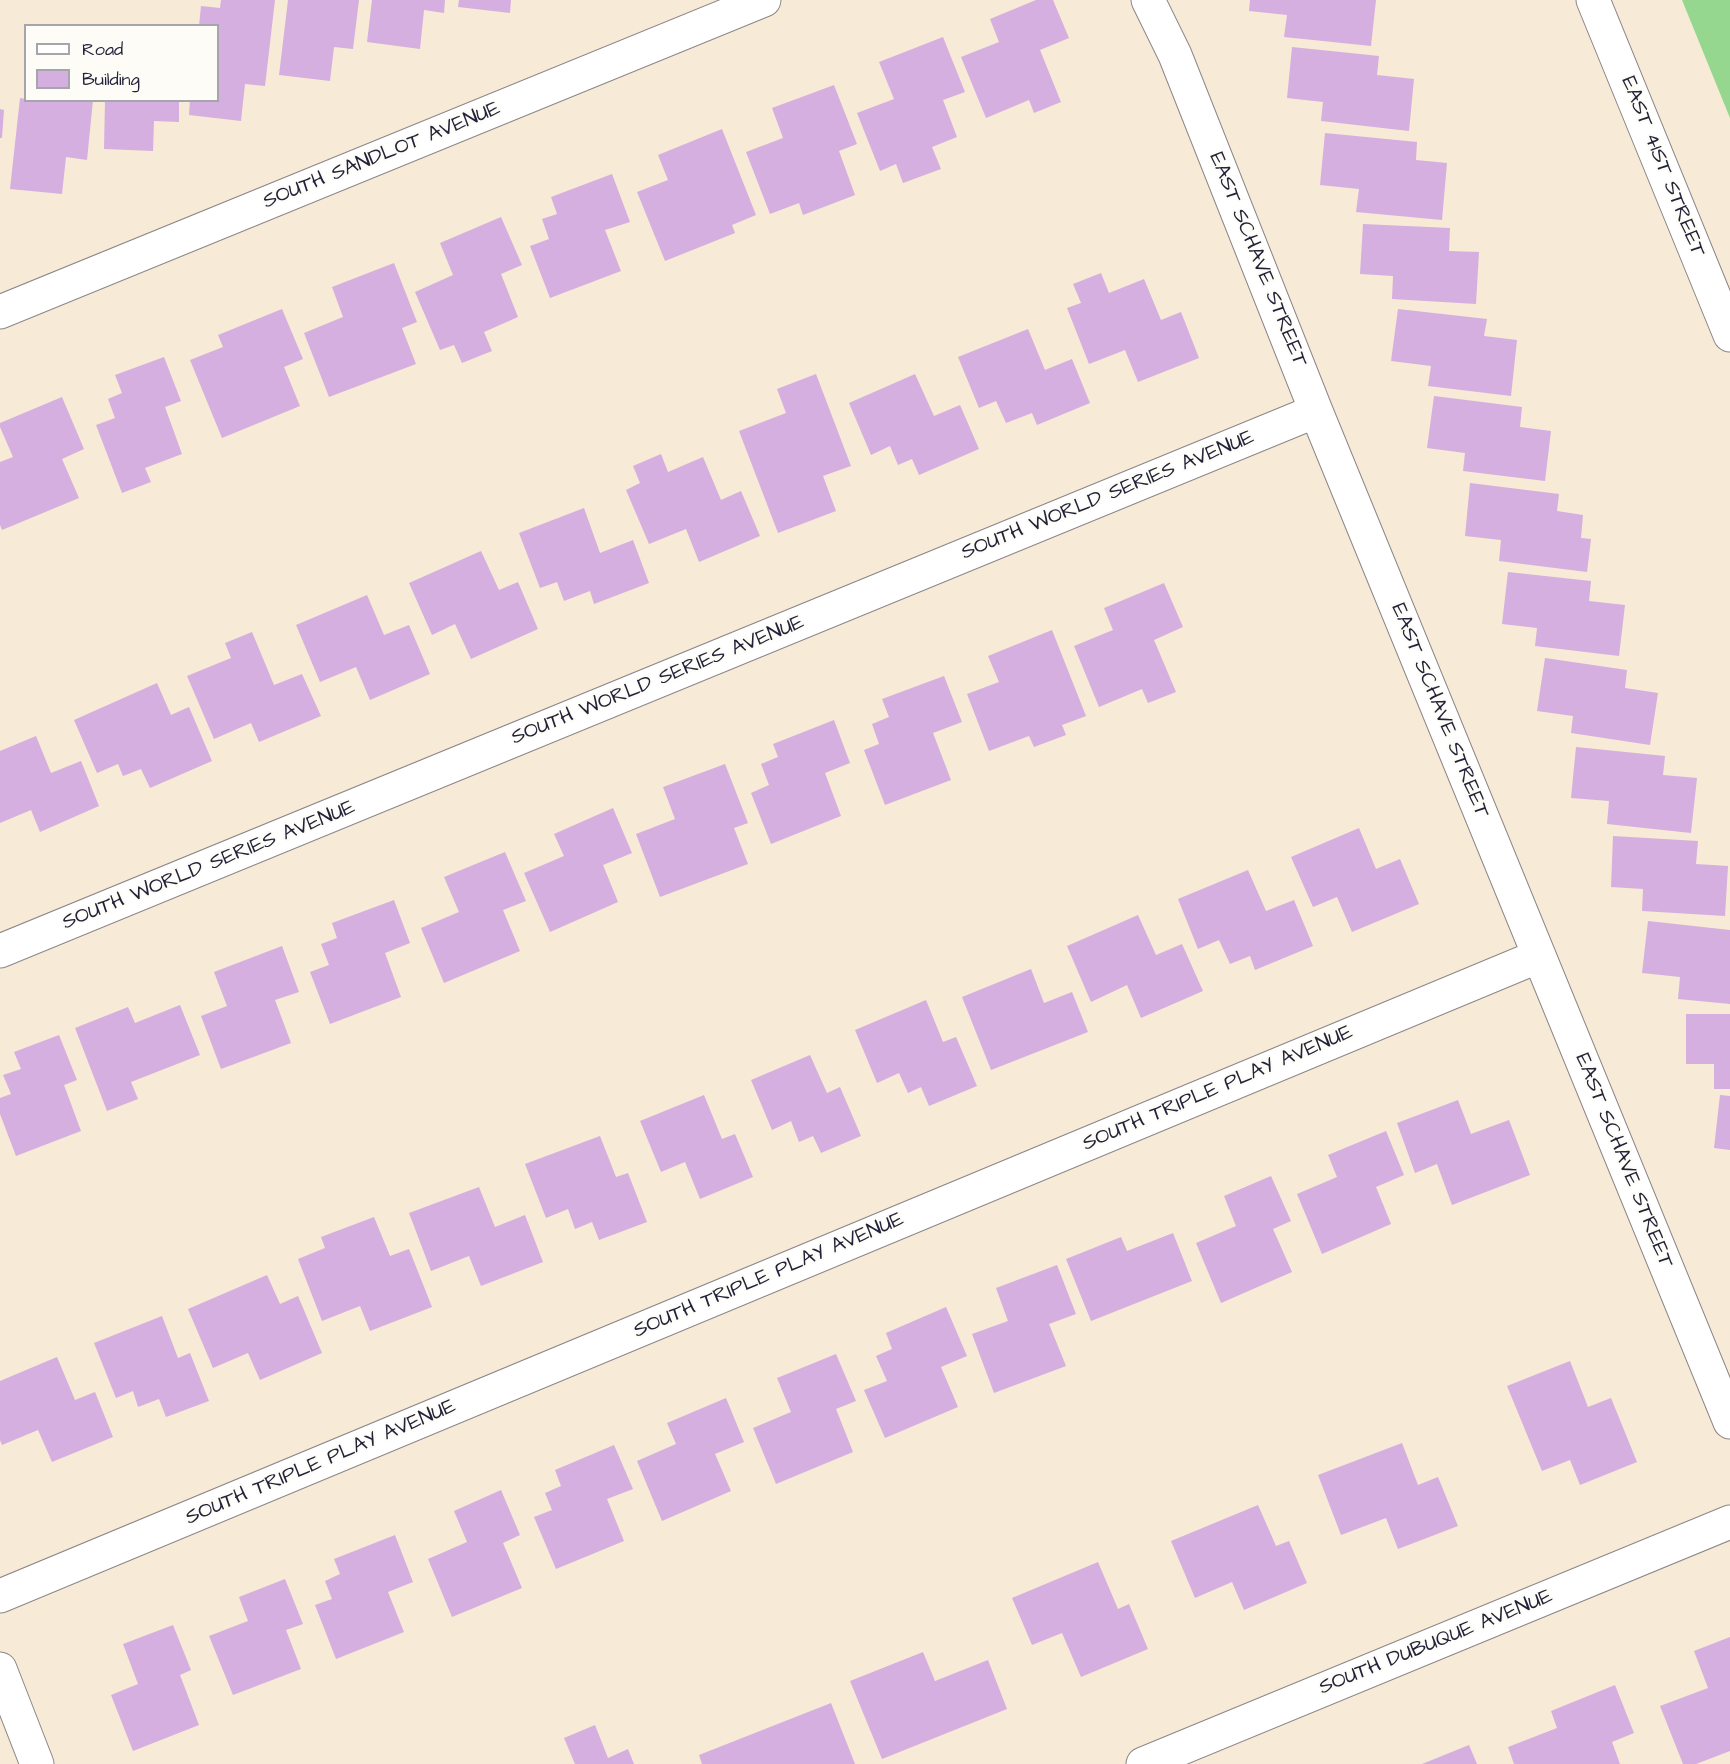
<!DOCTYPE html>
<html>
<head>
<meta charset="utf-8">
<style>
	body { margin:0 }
	#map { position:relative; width:1730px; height:1764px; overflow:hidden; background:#f7ead6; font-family:"Architects Daughter",sans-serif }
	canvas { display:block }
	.legend { position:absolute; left:24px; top:24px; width:195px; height:78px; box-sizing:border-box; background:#fdfcf7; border:2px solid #a5a5ac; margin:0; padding:8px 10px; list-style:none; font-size:18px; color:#22223b }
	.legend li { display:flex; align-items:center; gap:12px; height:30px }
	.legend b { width:30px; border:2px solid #a5a5ac }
</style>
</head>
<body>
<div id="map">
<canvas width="1730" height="1764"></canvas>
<ul class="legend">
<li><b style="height:8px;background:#fff"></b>Road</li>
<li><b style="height:16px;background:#d5afdf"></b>Building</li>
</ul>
</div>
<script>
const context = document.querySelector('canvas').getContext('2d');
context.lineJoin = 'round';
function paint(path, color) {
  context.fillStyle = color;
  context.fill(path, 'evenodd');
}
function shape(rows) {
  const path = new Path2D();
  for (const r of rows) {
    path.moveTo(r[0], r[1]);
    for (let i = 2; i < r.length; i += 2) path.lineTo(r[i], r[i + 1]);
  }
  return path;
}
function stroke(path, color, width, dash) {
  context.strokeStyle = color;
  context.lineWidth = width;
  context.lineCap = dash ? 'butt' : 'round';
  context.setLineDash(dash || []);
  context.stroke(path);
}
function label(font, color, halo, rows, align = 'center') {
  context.font = font + ' "Architects Daughter",sans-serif';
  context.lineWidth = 4.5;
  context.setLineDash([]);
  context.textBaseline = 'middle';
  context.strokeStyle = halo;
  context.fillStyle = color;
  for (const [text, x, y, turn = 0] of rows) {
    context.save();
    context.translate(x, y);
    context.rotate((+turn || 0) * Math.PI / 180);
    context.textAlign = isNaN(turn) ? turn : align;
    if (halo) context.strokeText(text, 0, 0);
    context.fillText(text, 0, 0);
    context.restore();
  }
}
const green = shape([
	[1682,0,1730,0,1730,118]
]);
const building = shape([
	[221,0,275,0,265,86,245,84,241,121,189,115,190,100,218,100,218,26,199,26,201,6,220,8],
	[288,0,359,0,353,49,334,47,330,81,279,75],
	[372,0,445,0,444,13,424,10,420,49,367,42],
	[459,0,511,0,510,13,458,7],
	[1036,0,1053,0,1069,38,1040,50,1061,102,1034,113,1029,100,986,118,961,57,999,42,990,19],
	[1250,0,1376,0,1371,46,1284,37,1287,15,1249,11],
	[943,37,965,92,943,100,957,137,932,147,941,169,903,183,896,164,880,171,857,113,894,99,879,62],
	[1292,47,1379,56,1377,75,1414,79,1409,131,1321,121,1323,102,1287,98],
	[834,85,857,144,839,151,855,195,803,215,799,203,770,214,746,152,783,138,772,108],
	[20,98,26,99,26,100,93,100,87,160,66,157,62,194,10,189],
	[105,100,179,100,179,122,154,121,153,151,104,149],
	[0,109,4,110,2,138,0,138],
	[722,129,756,215,732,225,735,233,665,261,637,192,668,180,658,155],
	[1325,133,1417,142,1416,160,1447,163,1442,220,1356,212,1359,189,1320,185],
	[612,174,630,222,605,230,621,271,550,298,530,246,549,239,542,219,557,214,551,197],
	[501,217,522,265,501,274,518,317,484,332,492,351,462,363,454,345,440,350,415,292,453,275,440,243],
	[1363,224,1450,228,1449,251,1479,252,1476,304,1392,299,1393,276,1360,274],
	[394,263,417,322,402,328,416,364,329,397,304,333,343,317,332,287],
	[1101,273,1109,293,1144,279,1161,320,1181,312,1199,358,1138,382,1125,350,1089,364,1067,308,1081,303,1073,284],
	[282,309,303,359,284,367,300,406,222,438,190,360,223,347,218,335],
	[1398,309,1487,319,1484,336,1517,340,1511,396,1428,386,1431,366,1391,361],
	[1028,329,1045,370,1072,359,1090,403,1037,425,1032,413,1006,423,996,401,979,408,958,357],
	[164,357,181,401,165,407,182,454,145,468,151,482,122,493,96,425,115,418,108,399,122,393,115,375],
	[816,374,851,466,823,476,836,511,778,533,739,431,786,413,777,389],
	[915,374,934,416,960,405,979,449,919,475,912,459,898,465,890,446,871,455,849,403],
	[1434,396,1522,407,1520,427,1551,431,1545,481,1463,471,1465,453,1427,448],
	[62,397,84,449,62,459,79,498,2,530,0,525,0,462,13,457,0,427,0,423],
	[661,454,668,472,703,457,721,500,741,491,760,536,699,562,686,529,649,544,626,490,640,483,633,466],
	[1470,483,1559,494,1557,511,1583,515,1581,538,1591,539,1587,572,1499,561,1501,540,1465,536],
	[584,508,600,553,633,540,649,583,594,604,590,591,564,601,557,582,540,588,519,533],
	[481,551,499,590,518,582,538,629,471,659,455,624,432,635,409,583],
	[1508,572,1591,581,1589,601,1625,605,1619,656,1535,646,1537,628,1502,624],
	[1164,583,1183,627,1154,640,1176,692,1148,703,1142,689,1099,707,1074,646,1113,630,1104,608],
	[367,595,384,635,409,625,430,674,370,700,356,667,320,682,296,625],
	[1052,630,1086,716,1062,725,1066,735,1034,747,1029,736,989,751,967,694,999,682,988,656],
	[252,632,274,685,302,674,321,716,259,742,251,723,214,739,187,676,231,658,225,643],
	[1545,658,1627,670,1625,688,1658,693,1650,745,1571,733,1573,716,1537,711],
	[944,676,962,722,933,733,951,780,885,805,864,750,879,744,872,724,889,717,882,699],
	[157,683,171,715,189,707,212,761,150,788,141,769,123,776,118,764,97,773,74,720],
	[834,720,850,763,825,773,841,816,771,844,751,793,769,785,761,764,778,757,773,744],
	[36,736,51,773,81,761,99,806,40,832,31,810,0,823,0,751],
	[1576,747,1665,756,1663,775,1697,778,1691,833,1607,824,1609,801,1571,798],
	[725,764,748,823,734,828,748,864,660,897,636,834,675,819,663,787],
	[613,808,632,853,603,865,618,902,550,932,524,873,564,856,554,834],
	[1359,828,1376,869,1400,859,1419,904,1352,932,1337,897,1313,907,1291,857],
	[1613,836,1698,841,1696,864,1728,866,1725,916,1642,911,1643,889,1611,887],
	[505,852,526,901,503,910,520,951,444,983,421,928,459,912,444,877],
	[1248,870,1266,911,1294,900,1313,946,1255,970,1250,956,1230,964,1219,940,1198,949,1178,899],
	[394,900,410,943,385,953,401,997,330,1024,310,972,329,965,321,944,337,938,332,923],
	[1138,915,1156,955,1182,944,1203,991,1141,1018,1127,985,1091,1002,1067,946],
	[1648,921,1730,930,1730,1004,1678,999,1680,977,1642,973],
	[282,946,299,992,275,1000,291,1043,221,1069,201,1016,227,1006,214,972],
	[1031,969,1044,1003,1072,992,1088,1032,991,1070,962,997],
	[926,1000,943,1042,956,1037,977,1086,929,1106,921,1087,908,1093,899,1073,877,1083,855,1030],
	[180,1005,200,1055,131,1082,138,1099,107,1111,75,1028,128,1007,135,1023],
	[1686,1014,1730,1014,1730,1089,1714,1089,1714,1064,1686,1064],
	[59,1035,77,1080,64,1085,81,1131,16,1156,0,1114,0,1098,11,1094,3,1075,21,1069,14,1052],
	[810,1055,827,1093,840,1087,861,1136,821,1153,813,1136,799,1142,791,1121,772,1130,751,1080],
	[704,1095,722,1139,735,1134,753,1177,700,1199,685,1162,661,1172,640,1121],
	[1720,1095,1730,1096,1730,1150,1714,1148],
	[1458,1100,1471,1134,1509,1120,1530,1175,1452,1205,1437,1164,1415,1173,1397,1123],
	[1386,1131,1404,1175,1376,1187,1391,1224,1322,1254,1297,1194,1337,1177,1328,1155],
	[600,1136,616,1177,628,1173,647,1222,599,1240,592,1222,575,1229,568,1209,546,1218,525,1164],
	[1271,1176,1291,1221,1273,1229,1292,1272,1221,1303,1196,1243,1236,1226,1224,1196],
	[479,1187,495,1227,525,1215,543,1262,481,1286,469,1256,431,1271,409,1213],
	[374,1217,390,1256,409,1249,432,1307,370,1331,360,1306,322,1321,298,1259,325,1248,321,1237],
	[1173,1233,1192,1281,1091,1321,1066,1259,1121,1237,1127,1251],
	[1057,1265,1076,1314,1049,1324,1066,1366,994,1393,972,1334,1008,1321,996,1288],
	[267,1275,280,1304,298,1296,322,1353,260,1380,248,1353,213,1368,188,1309],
	[946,1307,967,1356,941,1367,958,1407,885,1438,864,1390,887,1381,876,1356,892,1349,886,1333],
	[162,1316,178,1358,190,1353,209,1401,166,1417,159,1399,138,1407,133,1391,116,1398,94,1343],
	[836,1354,856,1401,836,1409,853,1452,776,1484,753,1428,791,1412,777,1378],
	[57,1357,75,1400,95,1392,113,1437,52,1462,38,1430,2,1445,0,1440,0,1381],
	[1570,1361,1588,1407,1611,1398,1637,1462,1580,1485,1570,1460,1542,1471,1507,1386],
	[726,1398,744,1442,715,1454,731,1491,662,1521,637,1461,676,1444,667,1423],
	[1402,1443,1418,1485,1438,1477,1458,1526,1398,1549,1386,1518,1341,1535,1318,1475],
	[614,1445,633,1489,607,1499,624,1541,556,1569,534,1517,552,1510,545,1493,561,1486,555,1470],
	[501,1490,520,1535,503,1543,522,1588,452,1617,428,1559,467,1542,454,1511],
	[1258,1505,1276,1546,1289,1541,1307,1583,1244,1610,1232,1582,1195,1598,1171,1541],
	[395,1535,413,1582,388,1592,404,1632,336,1659,315,1605,332,1599,325,1581,340,1574,334,1559],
	[1098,1562,1118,1609,1129,1604,1148,1649,1081,1677,1062,1633,1032,1645,1012,1598],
	[285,1579,303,1624,286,1630,301,1669,233,1695,209,1636,248,1621,239,1597],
	[173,1625,191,1670,180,1675,199,1725,133,1751,111,1695,138,1684,123,1644],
	[1730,1637,1730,1751,1696,1764,1683,1764,1660,1706,1708,1688,1694,1651],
	[923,1652,935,1681,988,1660,1007,1709,882,1759,850,1681],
	[1615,1685,1634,1733,1612,1742,1620,1764,1514,1764,1508,1747,1557,1728,1551,1711],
	[831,1703,855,1764,702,1764,699,1755],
	[595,1725,608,1758,628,1749,634,1764,575,1764,564,1738],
	[1469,1745,1477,1764,1422,1764]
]);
const minor = shape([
	[1148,0,1175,55,1316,411,1730,1422],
	[0,312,764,0],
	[0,951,1316,411],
	[0,1596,1539,956],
	[0,1669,37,1764],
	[1143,1764,1730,1522]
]);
const secondary = shape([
	[1593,0,1730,335]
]);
const streetNames = [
	["SOUTH SANDLOT AVENUE",382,156,-22],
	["EAST 41ST STREET",1662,167,68],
	["EAST SCHAVE STREET",1257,260,68],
	["SOUTH WORLD SERIES AVENUE",1108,496,-22],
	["SOUTH WORLD SERIES AVENUE",658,681,-22],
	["EAST SCHAVE STREET",1439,711,68],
	["SOUTH WORLD SERIES AVENUE",209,866,-22],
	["SOUTH TRIPLE PLAY AVENUE",1218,1089,-23],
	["EAST SCHAVE STREET",1623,1161,68],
	["SOUTH TRIPLE PLAY AVENUE",769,1276,-23],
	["SOUTH TRIPLE PLAY AVENUE",321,1463,-23],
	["SOUTH DUBUQUE AVENUE",1436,1643,-22]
];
paint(green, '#95d78f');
paint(building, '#d5afdf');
stroke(minor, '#8c8688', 35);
stroke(secondary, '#8c8688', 35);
stroke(minor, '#fff', 33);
stroke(secondary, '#fff', 33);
label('21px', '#22223b', '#fdfcf7', streetNames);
</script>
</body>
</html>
